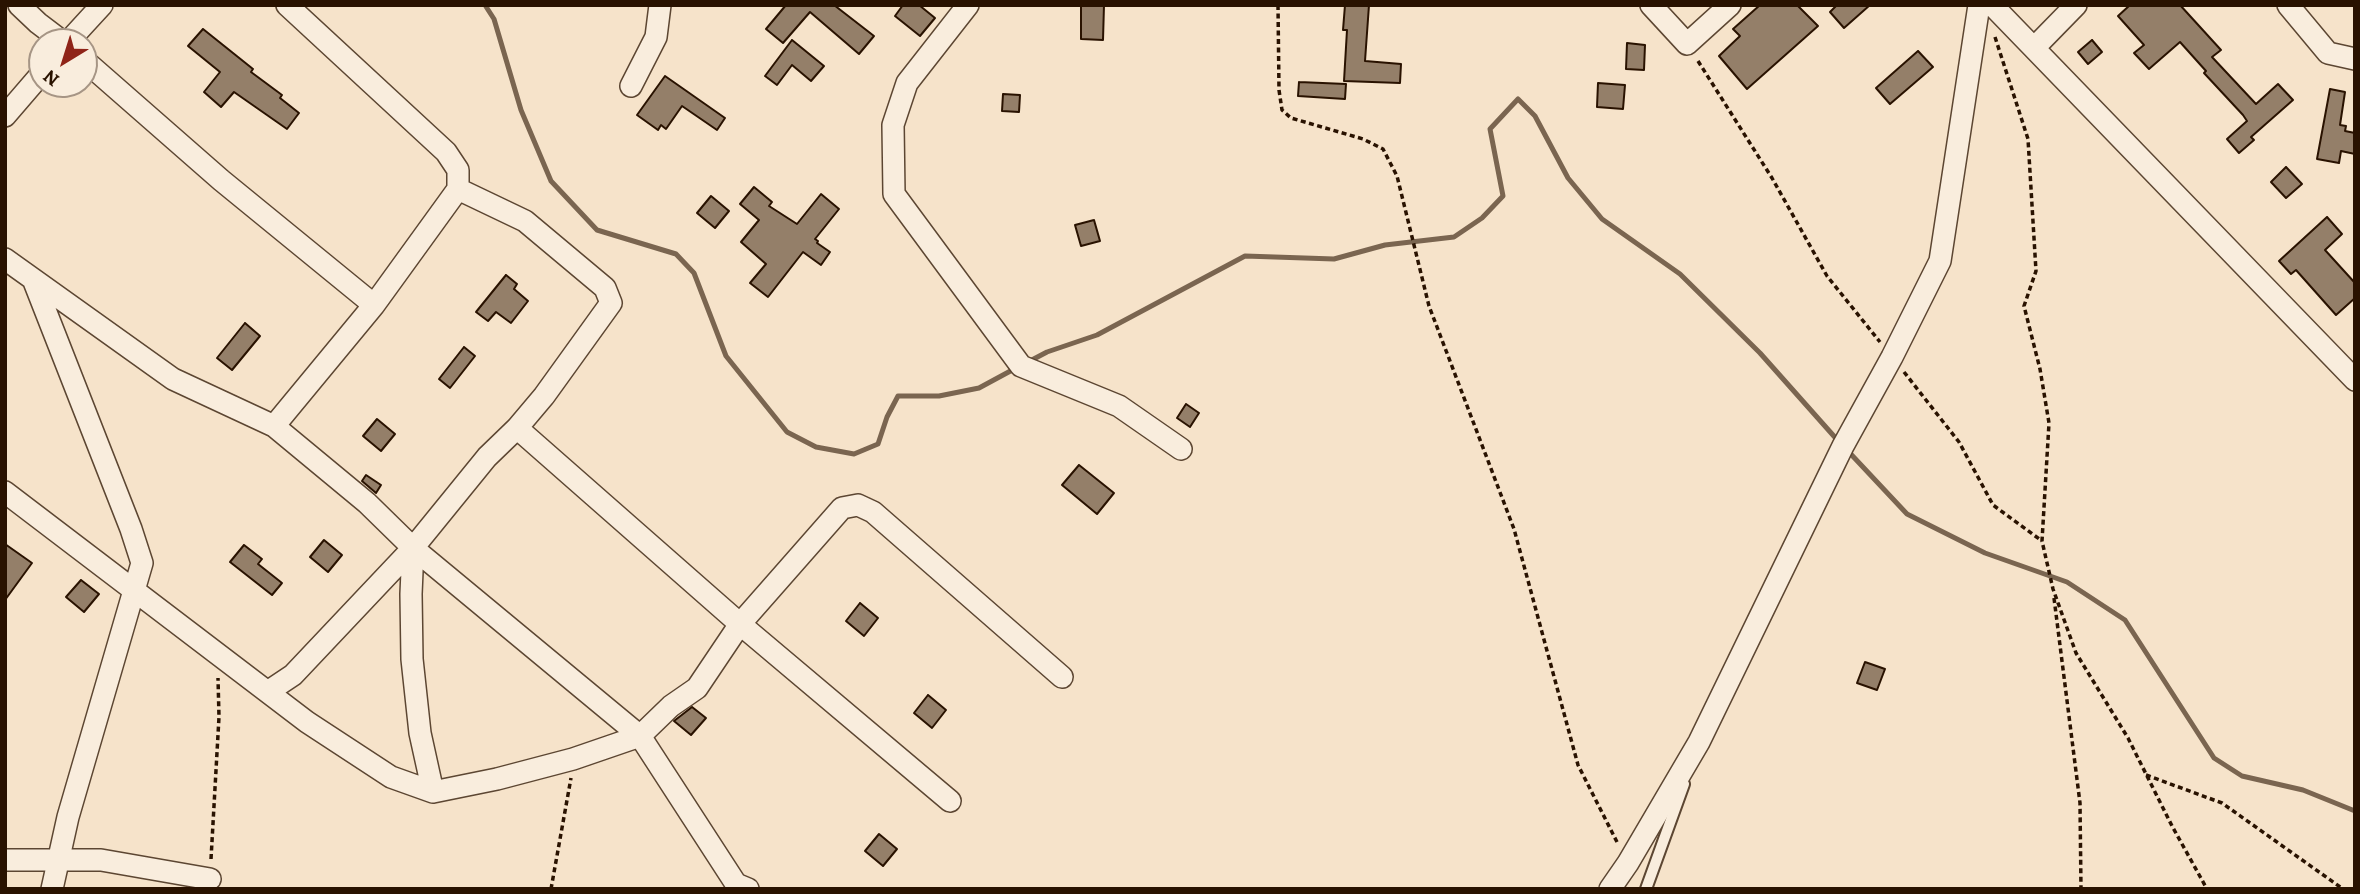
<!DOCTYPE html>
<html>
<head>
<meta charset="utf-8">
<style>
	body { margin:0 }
	#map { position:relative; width:2360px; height:894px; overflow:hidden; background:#f6e3ca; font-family:Alegreya,serif }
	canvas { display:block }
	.frame { position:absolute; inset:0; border:7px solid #291200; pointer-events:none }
	.north { position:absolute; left:28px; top:28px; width:70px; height:70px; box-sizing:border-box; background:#f9eddd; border:2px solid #a69585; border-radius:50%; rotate:218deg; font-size:19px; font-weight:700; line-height:28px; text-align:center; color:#291200 }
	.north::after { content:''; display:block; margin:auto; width:24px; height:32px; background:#8f2418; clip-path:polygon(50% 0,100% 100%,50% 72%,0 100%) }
</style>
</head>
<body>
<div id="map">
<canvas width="2360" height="894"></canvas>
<div class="frame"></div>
<div class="north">N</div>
</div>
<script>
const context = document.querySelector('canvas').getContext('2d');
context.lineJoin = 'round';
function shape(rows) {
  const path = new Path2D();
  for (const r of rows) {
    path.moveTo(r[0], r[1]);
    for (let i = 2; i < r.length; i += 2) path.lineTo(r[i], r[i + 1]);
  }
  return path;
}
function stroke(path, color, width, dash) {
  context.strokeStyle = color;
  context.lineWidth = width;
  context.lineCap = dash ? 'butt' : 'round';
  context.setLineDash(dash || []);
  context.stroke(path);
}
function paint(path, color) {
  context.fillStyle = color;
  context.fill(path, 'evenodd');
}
const stream = shape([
	[485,5,494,19,521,110,551,181,597,230,676,254,694,273,726,356,787,432,816,447,854,454,878,444,887,417,898,396,939,396,979,388,1016,368],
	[1028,362,1047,352,1097,335,1245,256,1334,259,1385,245,1454,237,1482,218,1503,196,1490,129,1518,99,1535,116,1568,178,1602,219,1680,274,1760,353,1840,443],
	[1847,450,1907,514,1985,553,2067,582,2125,620,2214,758,2242,776,2303,790,2355,811]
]);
const building = shape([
	[786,5,834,5,874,36,859,54,810,12,783,43,766,29,786,5],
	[903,5,919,5,935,18,920,36,895,16,903,5],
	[1081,5,1104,5,1103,40,1081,39,1081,5],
	[1345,5,1369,5,1365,61,1401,64,1400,83,1344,81,1347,30,1343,30,1345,5],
	[1760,5,1797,5,1818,26,1747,89,1719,56,1740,36,1733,29,1760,5],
	[1837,5,1870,5,1844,28,1830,12,1837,5],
	[2130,5,2180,5,2221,50,2212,57,2256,104,2278,84,2293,100,2251,137,2254,140,2239,153,2227,139,2247,121,2243,115,2204,73,2206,71,2180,42,2149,69,2134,53,2144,45,2118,16,2130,5],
	[203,29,253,69,251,72,282,95,280,98,299,113,287,129,234,92,221,107,204,92,220,72,188,46,203,29],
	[792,40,824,66,811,81,792,65,777,85,765,76,792,40],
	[2092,40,2102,52,2088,64,2078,52,2092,40],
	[1627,43,1645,45,1644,70,1626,69,1627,43],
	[1918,51,1933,67,1890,104,1876,88,1918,51],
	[665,76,725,118,717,130,682,106,666,129,661,125,658,130,637,115,665,76],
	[1299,82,1346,84,1345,99,1298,96,1299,82],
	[1598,83,1625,85,1623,109,1597,107,1598,83],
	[2330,89,2345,92,2340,125,2346,126,2345,131,2355,133,2355,154,2341,151,2339,163,2317,159,2330,89],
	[1003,94,1020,95,1019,112,1002,111,1003,94],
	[2286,167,2302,184,2286,198,2271,182,2286,167],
	[754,187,772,202,769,206,797,224,821,194,839,209,815,239,818,241,817,243,830,252,821,265,803,252,768,297,750,283,766,264,741,242,759,220,740,204,754,187],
	[711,196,729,211,715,228,697,213,711,196],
	[2327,217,2342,234,2325,250,2355,283,2355,298,2336,315,2296,270,2291,274,2279,261,2327,217],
	[1094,220,1100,241,1081,246,1075,225,1094,220],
	[506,275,517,284,514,289,528,301,511,323,496,312,488,321,476,312,506,275],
	[245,323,260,336,232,370,217,358,245,323],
	[464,347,475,356,450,388,439,379,464,347],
	[1186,404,1199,413,1190,427,1177,418,1186,404],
	[377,419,395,434,381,451,363,436,377,419],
	[1079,465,1114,493,1097,514,1062,485,1079,465],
	[366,475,381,485,376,493,362,481,366,475],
	[324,540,342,555,328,572,310,557,324,540],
	[5,544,32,563,5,600,5,544],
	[244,545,262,559,258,564,282,583,272,595,230,562,244,545],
	[81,580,99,594,84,612,66,597,81,580],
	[860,603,878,618,864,636,846,621,860,603],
	[1865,662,1885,669,1877,690,1857,683,1865,662],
	[928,695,946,710,932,728,914,713,928,695],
	[692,707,706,718,691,735,674,721,692,707],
	[879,834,897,849,883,866,865,851,879,834]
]);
const path = shape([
	[1278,5,1279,90,1282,110,1291,118,1363,139,1383,149,1397,176,1429,306,1514,529,1578,765,1618,844],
	[1995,37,2028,139,2036,271,2024,306,2040,369,2049,423,2042,541,2053,589,2076,653,2128,738,2172,826,2207,889],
	[1698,61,1772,178,1827,276,1880,342],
	[1904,372,1959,442,1993,505,2042,541],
	[2054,598,2080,803,2081,889],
	[2146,775,2222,803,2343,889],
	[211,859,219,717,218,678],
	[551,889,571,778]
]);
const service = shape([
	[1646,889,1684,784]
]);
const minor = shape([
	[19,5,38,23,63,42],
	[968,5,907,83,893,125,894,194,1021,366,1119,406,1181,449],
	[1651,5,1687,44,1730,5],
	[1992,5,2355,380],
	[2288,5,2328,53,2355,59],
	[68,42,102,5],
	[2034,48,2076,5],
	[84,60,221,180,374,305],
	[631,86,656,37,660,5],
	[5,116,42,73],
	[5,259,173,379,274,426,367,503,413,548,640,736,736,884,748,889],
	[33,279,131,529,142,563,68,817,52,889],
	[274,426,374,305,458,189,458,170,446,152,287,5],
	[517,428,740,624,950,801],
	[5,492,307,722,391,777,433,792,497,779,573,759,640,736,671,706,697,688,740,624,842,508,858,505,873,512,1062,677],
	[413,548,411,594,412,659,420,733,433,792],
	[269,691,293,675,413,548,487,457,517,428,544,396,611,303,605,288,525,221,458,189],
	[5,860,101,860,210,879],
	[1610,889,1628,863,1699,742,1843,446,1892,357,1940,261,1979,5]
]);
stroke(stream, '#7a6550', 5);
paint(building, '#947f69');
stroke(building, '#291200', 2);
stroke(service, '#5c4632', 14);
stroke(minor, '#5c4632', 24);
stroke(path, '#291200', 3.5, [5, 3.5]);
stroke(service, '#f9eddd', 10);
stroke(minor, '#f9eddd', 21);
</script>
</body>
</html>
